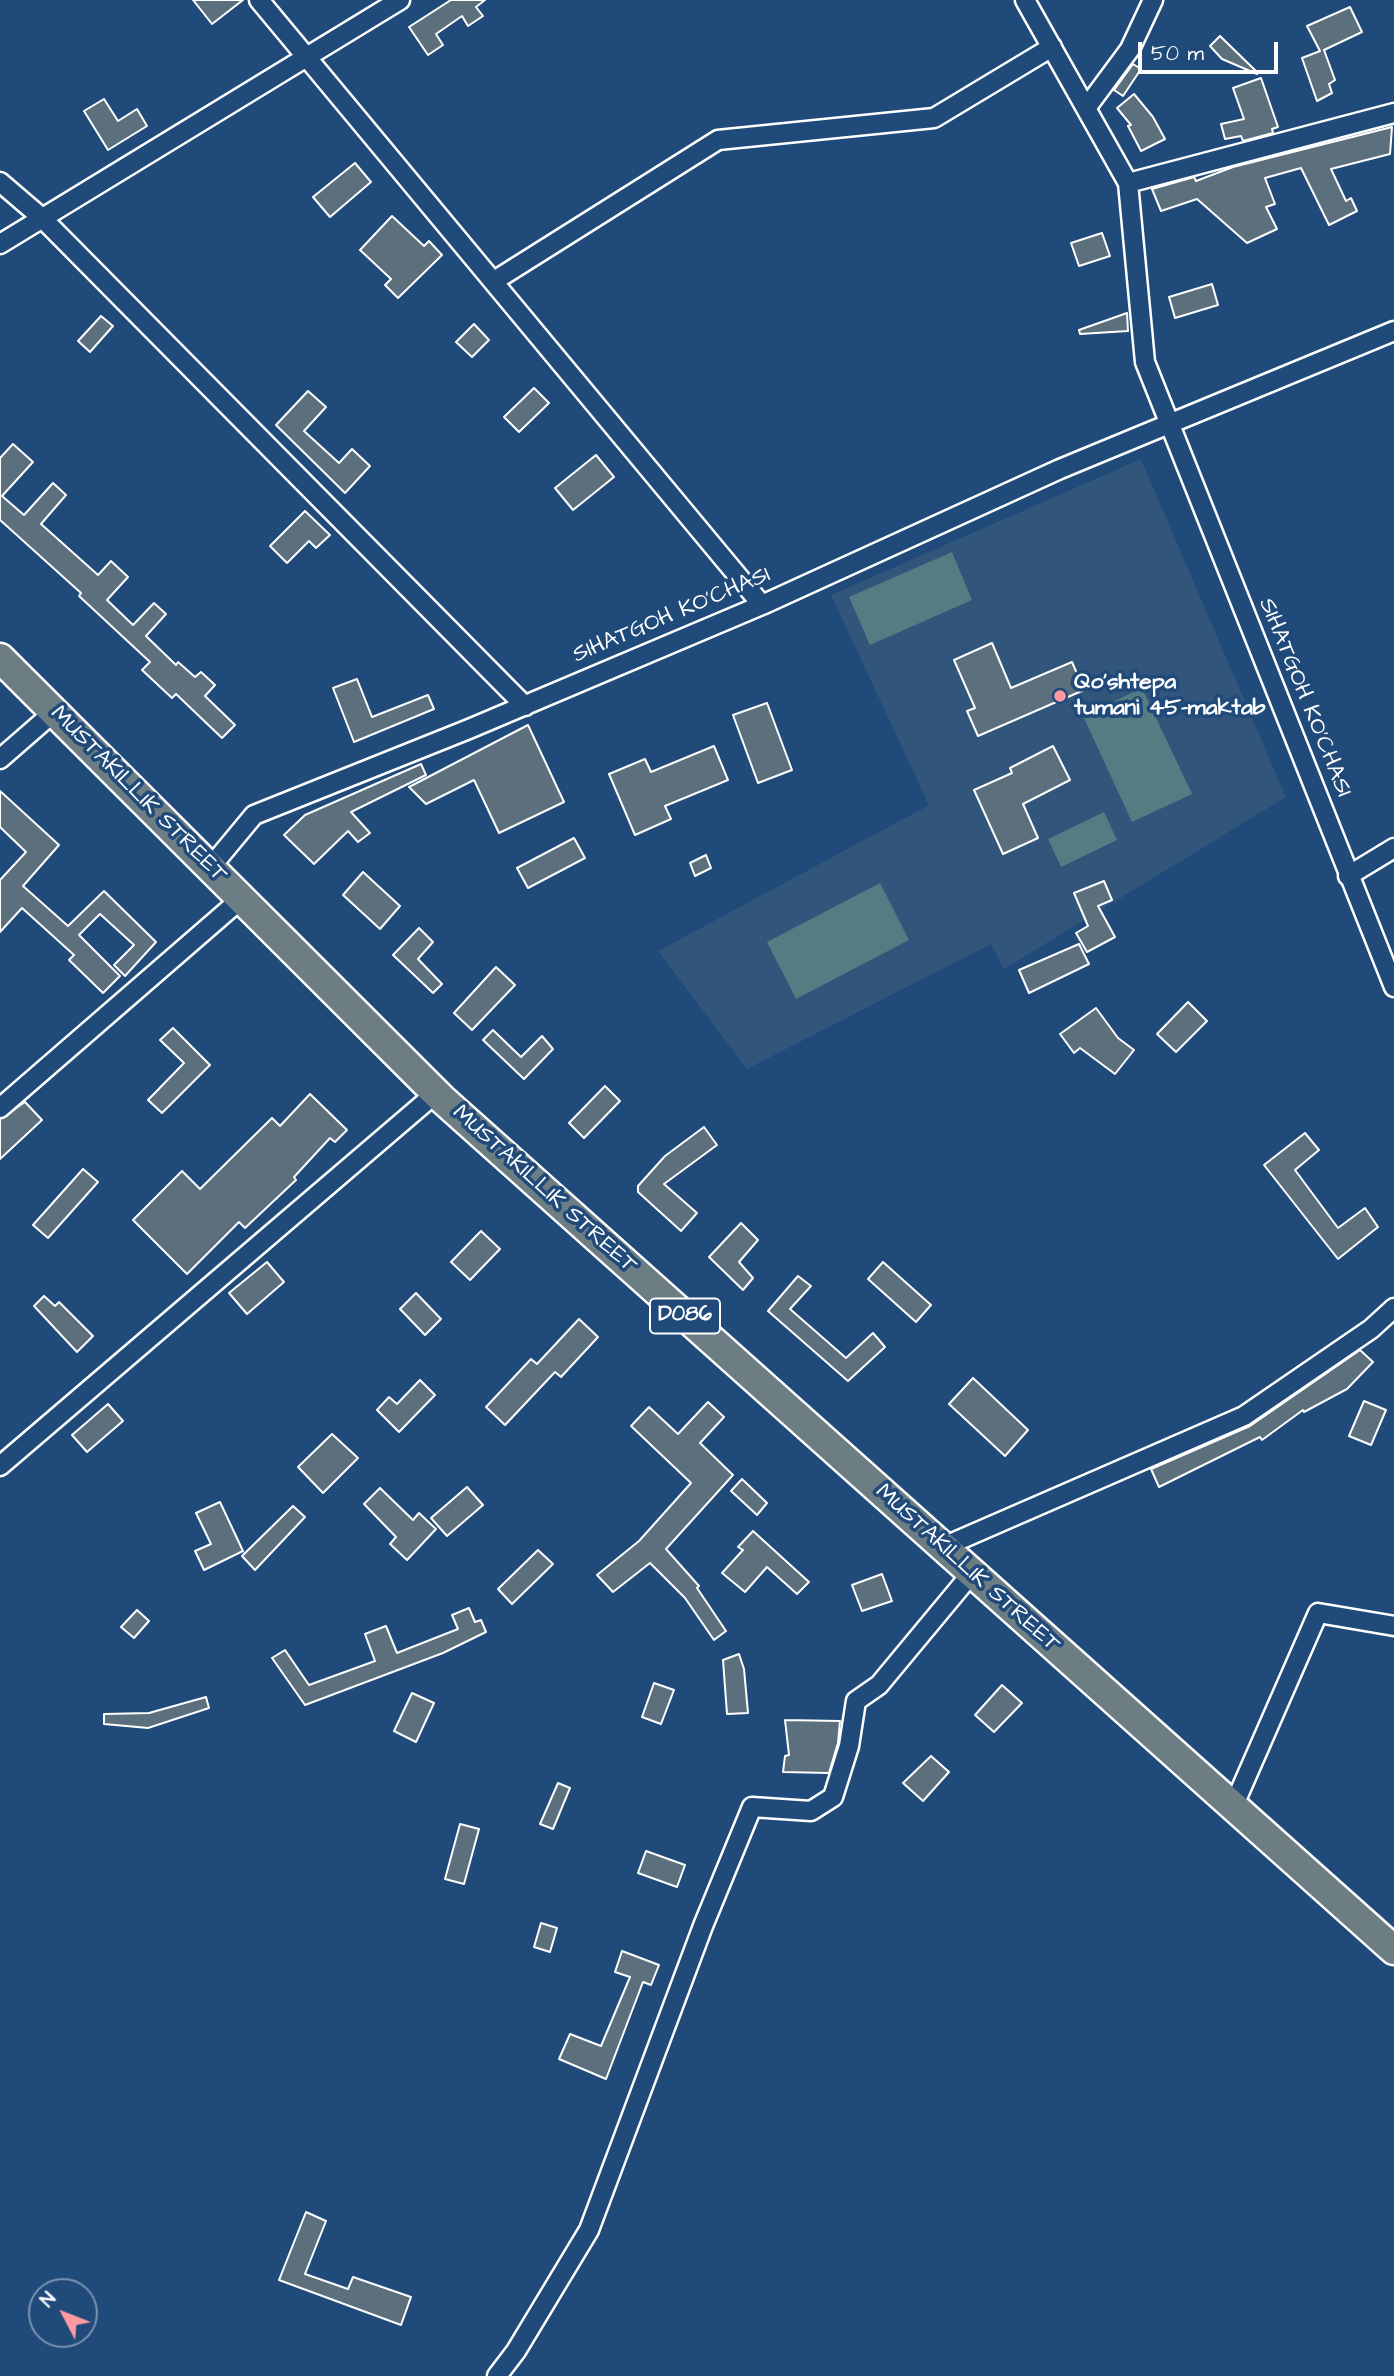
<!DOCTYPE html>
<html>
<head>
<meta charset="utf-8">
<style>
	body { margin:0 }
	#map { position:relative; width:1394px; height:2376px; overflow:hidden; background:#1f4a7a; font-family:"Architects Daughter",sans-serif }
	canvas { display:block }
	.north { position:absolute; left:28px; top:2278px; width:70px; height:70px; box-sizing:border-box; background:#1f4a7a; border:2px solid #7992af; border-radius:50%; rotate:312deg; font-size:19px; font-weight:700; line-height:28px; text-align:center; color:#fff }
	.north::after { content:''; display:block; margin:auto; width:24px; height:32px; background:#ff9aa2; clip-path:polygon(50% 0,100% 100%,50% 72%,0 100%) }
	.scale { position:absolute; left:1138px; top:42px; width:140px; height:32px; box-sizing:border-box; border:4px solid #fff; border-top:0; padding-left:9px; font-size:21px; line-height:24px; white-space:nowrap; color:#fff; -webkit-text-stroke:5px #1f4a7a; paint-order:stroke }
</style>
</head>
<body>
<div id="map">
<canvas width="1394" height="2376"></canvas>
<div class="north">N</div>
<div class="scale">50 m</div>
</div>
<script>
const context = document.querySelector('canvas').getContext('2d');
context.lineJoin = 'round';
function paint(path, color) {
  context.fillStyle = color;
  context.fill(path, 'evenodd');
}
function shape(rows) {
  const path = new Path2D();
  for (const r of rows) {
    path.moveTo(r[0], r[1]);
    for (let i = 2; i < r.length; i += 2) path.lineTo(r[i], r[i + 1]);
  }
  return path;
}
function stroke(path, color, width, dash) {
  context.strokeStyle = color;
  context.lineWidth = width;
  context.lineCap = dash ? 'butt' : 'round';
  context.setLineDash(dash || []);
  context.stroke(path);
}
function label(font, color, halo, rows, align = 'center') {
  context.font = font + ' "Architects Daughter",sans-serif';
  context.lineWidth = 7;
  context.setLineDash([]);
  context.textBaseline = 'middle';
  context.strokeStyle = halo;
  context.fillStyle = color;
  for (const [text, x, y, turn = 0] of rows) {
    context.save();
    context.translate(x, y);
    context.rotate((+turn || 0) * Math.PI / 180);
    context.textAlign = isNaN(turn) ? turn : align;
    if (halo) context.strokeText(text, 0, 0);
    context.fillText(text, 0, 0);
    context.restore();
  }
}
const built = shape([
	[1141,459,1286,797,1004,969,991,944,747,1069,658,951,929,805,831,595]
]);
const green = shape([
	[952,552,972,600,870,645,849,597],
	[1142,688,1192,794,1132,822,1083,716],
	[1104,812,1117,840,1061,867,1048,839],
	[880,883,909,940,796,999,767,942]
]);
const building = shape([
	[193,0,243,0,212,24,193,0],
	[451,0,485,0,476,7,483,16,468,26,462,16,436,34,443,45,428,55,409,27,451,0],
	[1350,7,1362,32,1324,50,1335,80,1329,84,1332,93,1317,101,1302,58,1320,51,1307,26,1350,7],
	[1220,36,1258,73,1257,74,1222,59,1210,46,1220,36],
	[1133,64,1141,69,1123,96,1114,90,1133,64],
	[1261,78,1278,127,1272,129,1273,133,1243,141,1241,136,1225,139,1221,124,1244,119,1233,88,1261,78],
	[1134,94,1153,117,1165,139,1141,151,1128,126,1131,125,1117,108,1134,94],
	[104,99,118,121,137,109,147,126,108,150,84,111,104,99],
	[1392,127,1390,154,1331,169,1346,201,1351,198,1357,211,1329,225,1301,168,1265,178,1275,204,1266,207,1277,229,1247,243,1197,199,1161,211,1152,189,1194,177,1196,181,1233,167,1392,127],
	[355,163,371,182,330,217,313,197,355,163],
	[392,216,424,246,429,241,442,255,398,298,385,285,391,279,360,250,392,216],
	[1102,233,1110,256,1079,266,1071,243,1102,233],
	[1212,284,1218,305,1175,318,1169,297,1212,284],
	[1127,313,1128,331,1080,334,1079,330,1127,313],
	[101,316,113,326,90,352,78,341,101,316],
	[474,324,489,340,472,357,456,342,474,324],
	[534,388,549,403,519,432,504,417,534,388],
	[308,391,326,407,304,431,339,463,352,449,370,466,345,493,276,425,308,391],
	[13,444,33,462,2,496,24,515,53,483,66,495,41,524,98,575,111,561,128,577,107,600,133,625,154,603,166,614,146,636,176,665,178,662,195,677,201,672,215,685,205,696,235,725,222,738,176,694,172,698,142,670,150,662,79,596,81,593,0,520,0,458,13,444],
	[596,455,614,477,573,510,555,488,596,455],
	[305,511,330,535,316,548,309,541,287,563,270,546,305,511],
	[992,643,1011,688,1072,662,1084,690,978,736,967,711,975,708,954,660,992,643],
	[357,679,372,717,428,695,434,709,354,742,333,688,357,679],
	[767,703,792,770,758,783,733,715,767,703],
	[528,725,564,802,499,833,474,780,426,804,409,787,528,725],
	[714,746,728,780,665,806,671,819,635,835,609,774,645,759,651,772,714,746],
	[1053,746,1070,780,1023,804,1038,838,1003,854,974,790,1012,773,1010,768,1053,746],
	[421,764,426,775,351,812,370,833,358,842,348,831,314,864,284,835,305,815,421,764],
	[0,791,59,845,23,886,68,926,104,891,156,942,125,976,114,965,134,945,100,914,79,935,120,976,103,993,69,960,74,955,22,908,0,932,0,880,26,852,0,827,0,791],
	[574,838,585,858,528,888,517,868,574,838],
	[706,855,711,868,695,876,690,863,706,855],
	[363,872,400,906,380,929,343,895,363,872],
	[1104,881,1112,900,1098,906,1115,937,1087,952,1076,933,1088,926,1074,893,1104,881],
	[419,928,433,942,418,959,442,984,433,993,393,955,419,928],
	[1079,944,1089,964,1029,993,1019,970,1079,944],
	[496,967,515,985,472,1030,454,1013,496,967],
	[1188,1002,1207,1021,1176,1052,1157,1034,1188,1002],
	[1096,1008,1118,1038,1134,1050,1115,1074,1080,1048,1074,1053,1060,1034,1096,1008],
	[173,1028,210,1065,162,1113,148,1100,184,1063,160,1040,173,1028],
	[493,1030,521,1057,542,1036,553,1049,524,1079,483,1040,493,1030],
	[605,1086,620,1101,584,1138,569,1123,605,1086],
	[310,1094,347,1130,335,1142,330,1138,294,1177,296,1180,245,1228,239,1222,187,1274,133,1220,182,1171,200,1189,272,1118,280,1126,310,1094],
	[25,1102,42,1120,0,1159,0,1119,25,1102],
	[704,1127,717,1145,664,1184,697,1213,681,1231,638,1192,638,1186,665,1156,704,1127],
	[1305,1133,1319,1150,1295,1170,1338,1228,1365,1208,1378,1227,1338,1259,1264,1165,1305,1133],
	[83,1169,98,1182,48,1238,33,1225,83,1169],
	[741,1223,758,1240,739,1262,753,1278,743,1290,709,1257,741,1223],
	[481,1231,500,1249,470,1280,451,1262,481,1231],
	[267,1262,284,1282,247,1314,229,1293,267,1262],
	[883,1262,931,1305,916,1322,868,1279,883,1262],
	[798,1276,811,1286,790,1309,846,1358,873,1333,885,1347,848,1381,768,1311,798,1276],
	[416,1293,441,1319,425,1335,400,1309,416,1293],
	[44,1296,55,1306,59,1302,93,1336,77,1352,34,1306,44,1296],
	[579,1319,598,1337,561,1377,555,1372,505,1425,486,1407,531,1359,537,1364,579,1319],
	[1360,1350,1373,1362,1347,1389,1304,1412,1303,1410,1262,1440,1260,1437,1159,1487,1151,1469,1250,1426,1360,1350],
	[973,1378,1028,1430,1005,1456,949,1404,973,1378],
	[420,1380,435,1395,399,1432,377,1410,389,1397,397,1404,420,1380],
	[1364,1401,1386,1410,1371,1445,1349,1436,1364,1401],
	[708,1402,724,1417,700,1443,733,1475,666,1549,699,1586,697,1588,726,1631,714,1640,685,1598,650,1563,613,1592,597,1575,639,1541,691,1483,631,1426,649,1407,678,1434,708,1402],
	[108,1404,123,1421,87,1452,72,1435,108,1404],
	[332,1434,358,1458,323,1493,298,1467,332,1434],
	[742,1479,767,1503,757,1515,731,1491,742,1479],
	[467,1487,483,1505,447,1536,431,1518,467,1487],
	[380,1488,413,1520,419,1513,436,1529,407,1560,390,1544,396,1537,364,1504,380,1488],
	[220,1502,243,1551,204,1570,195,1551,211,1544,196,1513,220,1502],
	[293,1506,305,1517,255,1570,242,1556,293,1506],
	[753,1531,809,1582,797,1594,767,1567,745,1592,722,1573,743,1550,738,1547,753,1531],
	[538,1550,553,1564,512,1604,498,1589,538,1550],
	[882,1574,892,1601,862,1611,852,1585,882,1574],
	[469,1608,475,1622,481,1620,486,1632,443,1653,305,1705,272,1658,285,1650,309,1685,375,1661,365,1634,386,1626,397,1653,458,1629,452,1615,469,1608],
	[137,1610,149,1621,134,1638,121,1627,137,1610],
	[739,1654,744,1669,748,1713,727,1714,723,1660,739,1654],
	[654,1683,674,1690,661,1724,642,1717,654,1683],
	[1002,1685,1022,1703,994,1732,975,1715,1002,1685],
	[412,1693,434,1703,416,1742,394,1731,412,1693],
	[206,1697,209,1708,148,1728,104,1724,104,1714,149,1713,206,1697],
	[785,1720,840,1721,838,1743,829,1773,783,1772,785,1756,789,1755,785,1720],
	[931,1756,949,1772,923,1801,903,1783,931,1756],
	[558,1783,570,1788,553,1829,540,1824,558,1783],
	[460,1824,479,1829,464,1884,445,1879,460,1824],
	[646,1851,685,1865,677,1887,638,1873,646,1851],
	[541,1923,557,1928,550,1952,534,1947,541,1923],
	[622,1951,659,1965,651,1985,643,1982,606,2079,559,2059,570,2034,601,2046,630,1977,615,1972,622,1951],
	[306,2212,326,2221,305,2274,348,2289,353,2277,411,2297,401,2325,279,2280,306,2212]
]);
const minor = shape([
	[259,0,762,605],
	[1025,0,1128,183,1145,362,1394,987],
	[1087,107,1130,49,1153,0],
	[0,182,42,218,525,706],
	[1128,183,1394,113],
	[0,244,400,0],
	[494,281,718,140,934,118,1052,47],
	[0,759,54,712],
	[210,868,254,815,469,729,762,605,1060,469,1394,331],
	[1348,876,1394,848],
	[0,1108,241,899],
	[0,1466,436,1093],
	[943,1547,1244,1416,1371,1329,1394,1308],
	[1233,1807,1318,1613,1394,1626],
	[497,2376,516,2351,589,2230,703,1926,752,1807,811,1811,833,1797,849,1746,856,1701,879,1685,972,1573]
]);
const primary = shape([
	[0,658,442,1099,1394,1950]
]);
const markers = [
	[1060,696,7,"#ff9aa2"]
];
const shields = [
	[685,1316,70]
];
const shieldNames = [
	["D086",685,1316]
];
const streetNames = [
	["SIHATGOH KO'CHASI",672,616,-23],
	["SIHATGOH KO'CHASI",1304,698,68],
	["MUSTAKILLIK STREET",138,795,45],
	["MUSTAKILLIK STREET",544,1190,42],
	["MUSTAKILLIK STREET",967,1569,42]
];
const poiNames = [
	["Qo'shtepa",1074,683],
	["tumani 45-maktab",1074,709]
];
paint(built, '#31557b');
paint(green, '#557c82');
paint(building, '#5b6f7d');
stroke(building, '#fff', 2);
stroke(minor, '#fff', 23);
stroke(primary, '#fff', 33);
stroke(minor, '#1f4a7a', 18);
stroke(primary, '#6c7e84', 28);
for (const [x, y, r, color] of markers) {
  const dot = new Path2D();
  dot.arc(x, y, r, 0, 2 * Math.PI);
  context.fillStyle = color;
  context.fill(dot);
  stroke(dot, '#1f4a7a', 2.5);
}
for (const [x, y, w] of shields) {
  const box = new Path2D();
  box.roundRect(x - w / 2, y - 17.5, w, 35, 5);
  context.fillStyle = '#1f4a7a';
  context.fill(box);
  stroke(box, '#fff', 2);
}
label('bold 21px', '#fff', null, shieldNames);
label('23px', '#fff', '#1f4a7a', streetNames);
label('bold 23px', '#fff', '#1f4a7a', poiNames, 'left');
</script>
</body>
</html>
